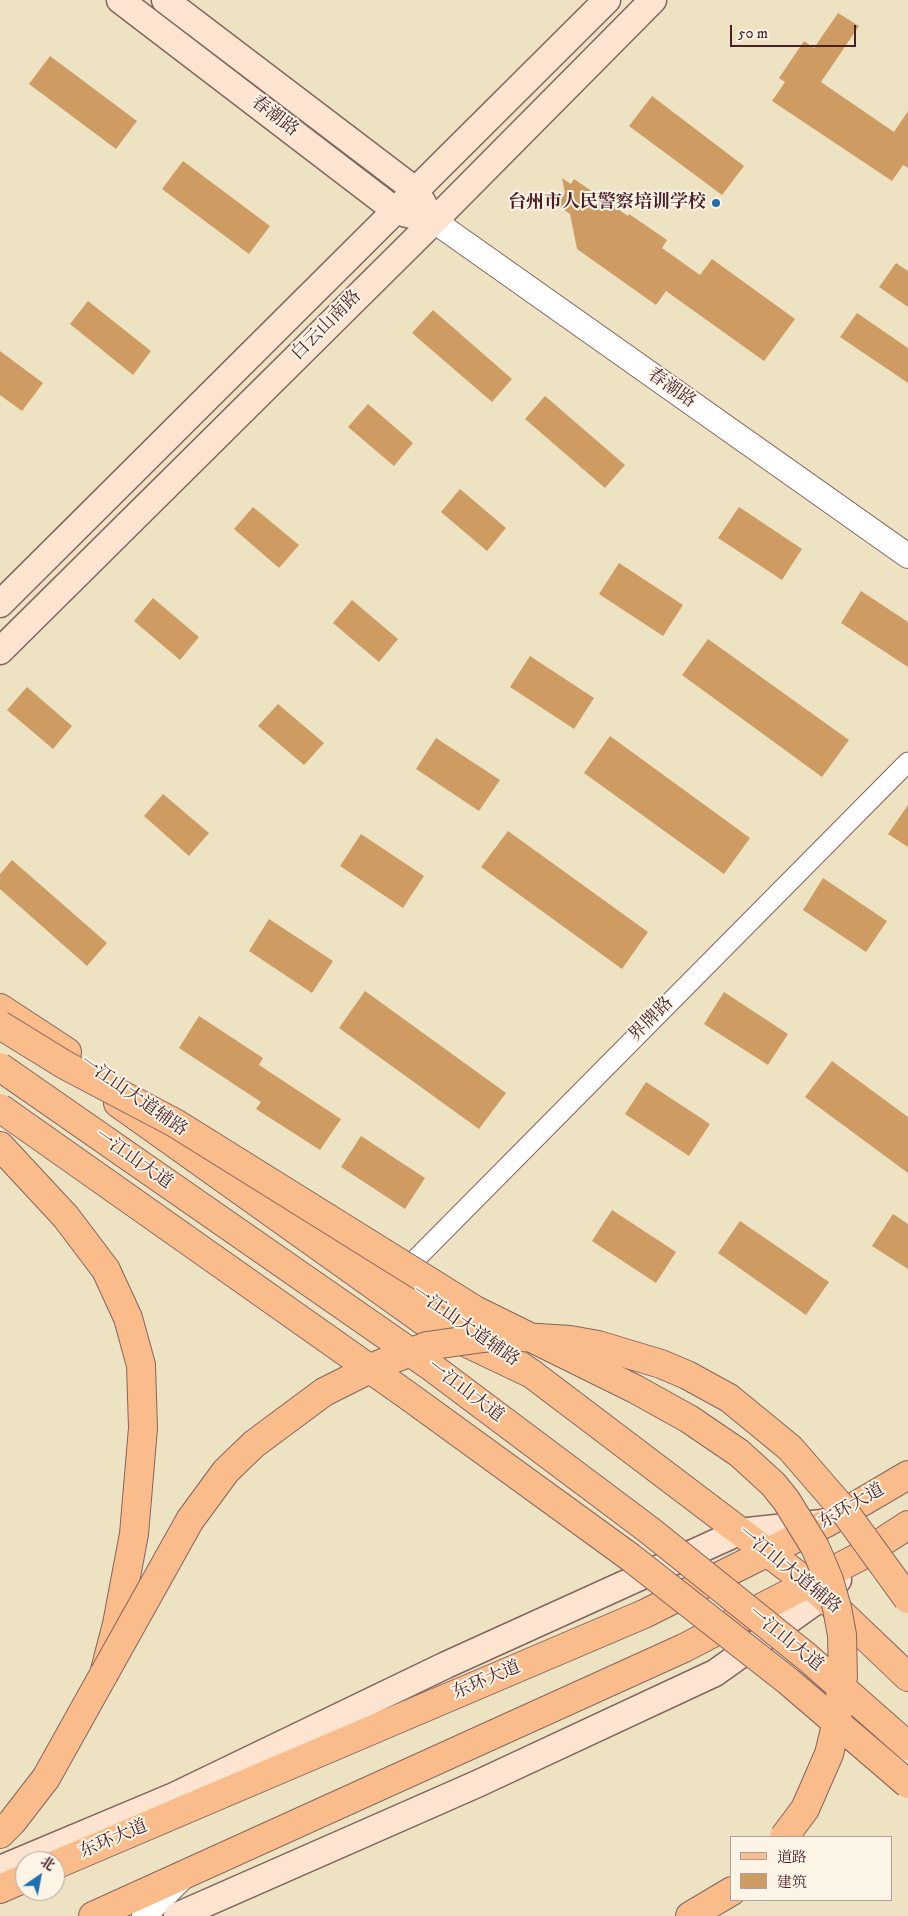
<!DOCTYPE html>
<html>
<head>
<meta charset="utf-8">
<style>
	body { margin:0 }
	#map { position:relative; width:908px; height:1916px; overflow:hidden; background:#ede3c3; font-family:"IM FELL DW Pica","Noto Serif SC",serif }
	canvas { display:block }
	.legend { position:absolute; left:730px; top:1836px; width:162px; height:65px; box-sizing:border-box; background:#fcf5e5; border:1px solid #b59f9b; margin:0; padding:6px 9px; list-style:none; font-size:15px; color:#4a1f2b }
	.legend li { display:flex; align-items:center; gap:10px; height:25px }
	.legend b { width:25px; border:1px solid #b59f9b }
	.north { position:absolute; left:15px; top:1851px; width:50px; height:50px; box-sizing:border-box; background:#fcf5e5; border:1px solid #b59f9b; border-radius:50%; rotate:33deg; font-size:14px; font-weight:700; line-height:20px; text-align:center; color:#4a1f2b }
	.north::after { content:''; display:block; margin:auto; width:18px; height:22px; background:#1f6fb2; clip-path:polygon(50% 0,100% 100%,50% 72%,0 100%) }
	.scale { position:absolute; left:730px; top:25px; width:126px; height:22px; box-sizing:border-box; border:2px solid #4a1f2b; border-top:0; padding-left:6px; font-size:15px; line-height:18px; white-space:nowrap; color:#4a1f2b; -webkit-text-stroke:4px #fcf5e5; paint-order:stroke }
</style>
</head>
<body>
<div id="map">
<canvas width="908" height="1916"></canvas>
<ul class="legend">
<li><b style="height:6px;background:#fabc8b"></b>道路</li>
<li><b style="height:14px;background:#ce9c63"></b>建筑</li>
</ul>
<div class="north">北</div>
<div class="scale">50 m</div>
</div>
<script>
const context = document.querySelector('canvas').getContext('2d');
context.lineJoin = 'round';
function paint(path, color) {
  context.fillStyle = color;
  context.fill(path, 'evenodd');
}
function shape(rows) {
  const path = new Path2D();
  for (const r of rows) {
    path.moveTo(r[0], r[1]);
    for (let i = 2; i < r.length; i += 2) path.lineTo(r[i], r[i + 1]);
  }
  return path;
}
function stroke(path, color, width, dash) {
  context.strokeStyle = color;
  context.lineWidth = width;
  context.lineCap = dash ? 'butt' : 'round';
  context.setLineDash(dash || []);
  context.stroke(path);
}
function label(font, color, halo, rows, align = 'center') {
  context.font = font + ' "IM FELL DW Pica","Noto Serif SC",serif';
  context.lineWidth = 4;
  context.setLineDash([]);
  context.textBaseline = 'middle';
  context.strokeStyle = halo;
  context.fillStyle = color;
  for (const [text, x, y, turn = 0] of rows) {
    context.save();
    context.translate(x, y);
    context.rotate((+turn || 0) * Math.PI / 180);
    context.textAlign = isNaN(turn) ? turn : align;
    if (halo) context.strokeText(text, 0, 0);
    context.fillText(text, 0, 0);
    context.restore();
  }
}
const building = shape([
	[838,13,859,26,821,82,894,132,908,111,908,168,903,165,892,181,772,101,785,82,779,78,804,41,814,48],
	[50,56,137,121,116,149,29,84],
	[652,96,744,166,722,195,629,126],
	[183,161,270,226,249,254,162,189],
	[562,178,571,184,574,179,628,216,629,214,667,240,662,248,700,275,712,259,795,319,764,361,666,291,656,305,577,249,570,214,557,205,565,193],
	[896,263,908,271,908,307,879,287],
	[88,301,151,351,133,375,70,324],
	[433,310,512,379,492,402,412,333],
	[857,313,908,348,908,383,840,337],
	[0,351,43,383,22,411,0,395],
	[545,396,625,465,605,488,525,419],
	[368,404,413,443,394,466,348,427],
	[460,489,506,528,487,551,441,512],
	[253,507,299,545,279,568,234,529],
	[739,507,802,549,782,580,718,538],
	[619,563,683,605,663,636,599,594],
	[861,591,908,622,908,667,841,623],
	[153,598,199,637,180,660,134,621],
	[352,600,398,639,379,662,333,623],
	[708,639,849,740,822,777,682,675],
	[530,656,594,698,574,729,510,687],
	[27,687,72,726,53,749,7,710],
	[278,704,324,743,304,765,258,726],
	[610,736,750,838,724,874,584,773],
	[436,738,500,780,479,811,416,769],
	[163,794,209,833,189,856,144,816],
	[908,805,908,847,888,834],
	[508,831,648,932,622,969,481,867],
	[361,834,424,876,403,908,340,866],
	[12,860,107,943,87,966,0,889,0,874],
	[823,878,887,921,866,952,803,910],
	[269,919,333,961,312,993,249,951],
	[365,991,506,1093,479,1129,339,1028],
	[724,992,788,1034,768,1065,704,1024],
	[199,1016,263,1058,259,1065,341,1119,320,1150,256,1109,261,1102,179,1048],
	[832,1061,908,1117,908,1173,805,1097],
	[646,1082,710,1124,689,1156,625,1114],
	[361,1136,425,1178,405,1209,341,1167],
	[612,1210,676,1252,656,1283,592,1241],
	[893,1214,908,1224,908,1269,872,1246],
	[740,1221,829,1282,806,1315,718,1253]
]);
const minor = shape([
	[399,1276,908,762]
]);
const tertiary = shape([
	[434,221,908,556],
	[144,1916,182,1878]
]);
const secondary = shape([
	[120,0,396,211,411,215],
	[165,0,415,190,424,205],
	[0,604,607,0],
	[0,651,434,221,653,0],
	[0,1869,174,1796,446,1665,739,1532,822,1523],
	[177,1916,477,1784,715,1673,823,1596,838,1580]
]);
const primary = shape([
	[0,1008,67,1052],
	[343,1242,532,1374,808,1583,823,1596,908,1677],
	[55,1865,644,1614,828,1522,908,1475],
	[0,1889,25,1878],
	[93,1916,684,1648,859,1557,908,1525]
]);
const trunk = shape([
	[118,1103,431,1326,532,1374],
	[0,1146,66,1217,106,1270,128,1318,141,1365,143,1428,134,1534,117,1624,104,1674,46,1778,12,1822,0,1834],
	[690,1916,732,1891]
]);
const trunkBridge = shape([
	[0,1025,65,1065,175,1123,475,1310,635,1389,689,1419,739,1453,773,1484,786,1500,815,1547,829,1580,837,1608,842,1635,843,1677,836,1725,829,1754,805,1809,784,1837],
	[0,1067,433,1368,649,1530,807,1657,908,1746],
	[0,1108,407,1395,630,1557,788,1681,908,1784],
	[104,1674,190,1520,226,1471,254,1444,324,1392,380,1364,427,1346,476,1339,500,1336,539,1338,570,1340,598,1345,661,1364,687,1375,729,1398,790,1448,842,1508,908,1599]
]);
const markers = [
	[716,203,5,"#1f6fb2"]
];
const streetNames = [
	["春潮路",274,117,37],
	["白云山南路",327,326,-45],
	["春潮路",671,389,35],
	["界牌路",652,1020,-45],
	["一江山大道辅路",133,1097,35],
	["一江山大道",133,1160,35],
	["一江山大道辅路",465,1327,35],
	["一江山大道",465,1392,37],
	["东环大道",852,1507,-30],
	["一江山大道辅路",789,1571,39],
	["一江山大道",785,1640,39],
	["东环大道",487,1681,-23],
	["东环大道",114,1840,-23]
];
const poiNames = [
	["台州市人民警察培训学校",706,203]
];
paint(building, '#ce9c63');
stroke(minor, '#836460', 21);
stroke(tertiary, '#836460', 26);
stroke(secondary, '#836460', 29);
stroke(primary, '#836460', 30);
stroke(trunk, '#836460', 30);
stroke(minor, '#fff', 19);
stroke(tertiary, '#fff', 24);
stroke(secondary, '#fde4d1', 26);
stroke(primary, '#fabc8b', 28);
stroke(trunk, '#fabc8b', 28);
stroke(trunkBridge, '#836460', 30, []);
stroke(trunkBridge, '#fabc8b', 28);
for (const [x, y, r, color] of markers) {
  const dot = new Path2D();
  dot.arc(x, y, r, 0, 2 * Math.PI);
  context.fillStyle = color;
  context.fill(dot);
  stroke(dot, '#fcf5e5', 2);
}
label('18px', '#4a1f2b', '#fcf5e5', streetNames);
label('bold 18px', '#4a1f2b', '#fcf5e5', poiNames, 'right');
</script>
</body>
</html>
